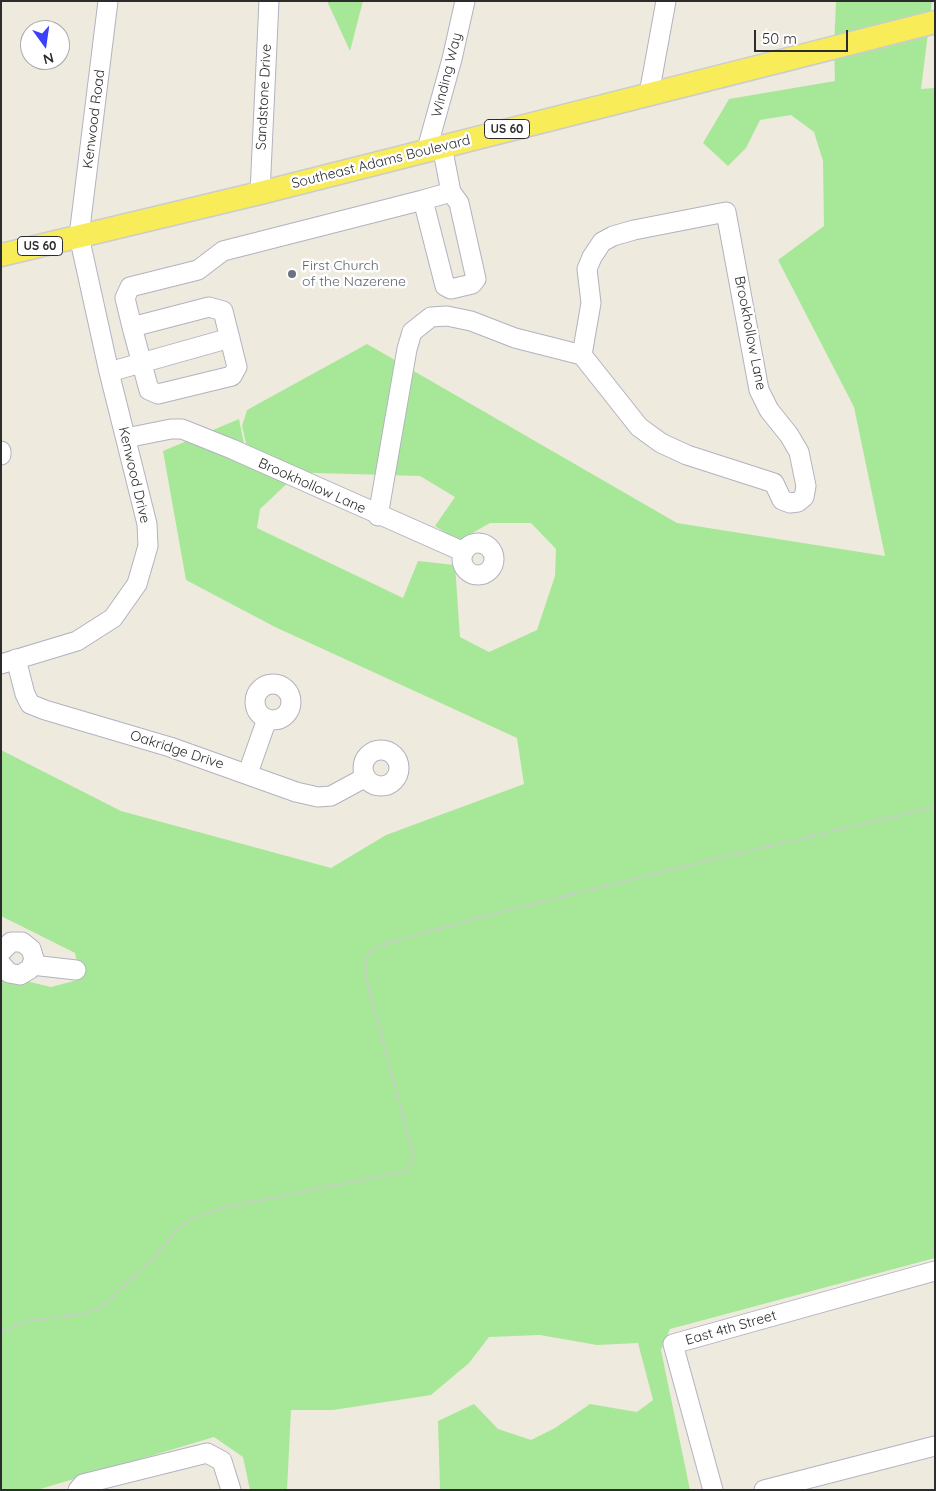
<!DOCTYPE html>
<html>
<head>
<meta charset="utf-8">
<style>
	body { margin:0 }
	#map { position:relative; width:936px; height:1491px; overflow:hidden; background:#eeeade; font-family:Quicksand,sans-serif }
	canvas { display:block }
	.frame { position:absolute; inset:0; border:2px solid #2c2c2c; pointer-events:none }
	.north { position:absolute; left:20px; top:20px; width:50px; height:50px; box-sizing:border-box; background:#fff; border:1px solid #ababab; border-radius:50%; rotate:166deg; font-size:14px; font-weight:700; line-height:20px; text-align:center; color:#2c2c2c }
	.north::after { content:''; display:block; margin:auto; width:18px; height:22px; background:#3b40ff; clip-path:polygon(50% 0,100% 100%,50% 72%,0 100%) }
	.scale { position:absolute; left:754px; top:30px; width:94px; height:22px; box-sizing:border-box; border:2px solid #2c2c2c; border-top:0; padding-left:6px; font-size:15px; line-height:18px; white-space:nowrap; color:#2c2c2c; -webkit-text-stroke:4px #fff; paint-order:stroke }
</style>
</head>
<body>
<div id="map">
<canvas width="936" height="1491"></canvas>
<div class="frame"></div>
<div class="north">N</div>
<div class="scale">50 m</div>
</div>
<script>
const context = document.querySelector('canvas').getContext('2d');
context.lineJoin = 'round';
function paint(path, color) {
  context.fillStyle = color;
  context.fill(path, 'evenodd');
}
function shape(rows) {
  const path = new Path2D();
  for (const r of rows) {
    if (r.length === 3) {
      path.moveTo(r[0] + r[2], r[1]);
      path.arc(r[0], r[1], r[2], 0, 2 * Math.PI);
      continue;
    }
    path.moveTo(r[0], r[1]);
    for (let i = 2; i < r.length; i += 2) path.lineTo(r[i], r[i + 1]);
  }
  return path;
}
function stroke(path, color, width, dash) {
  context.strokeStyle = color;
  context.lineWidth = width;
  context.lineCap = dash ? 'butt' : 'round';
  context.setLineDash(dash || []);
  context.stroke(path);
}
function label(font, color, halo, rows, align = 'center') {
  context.font = font + ' Quicksand,sans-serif';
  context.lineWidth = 5;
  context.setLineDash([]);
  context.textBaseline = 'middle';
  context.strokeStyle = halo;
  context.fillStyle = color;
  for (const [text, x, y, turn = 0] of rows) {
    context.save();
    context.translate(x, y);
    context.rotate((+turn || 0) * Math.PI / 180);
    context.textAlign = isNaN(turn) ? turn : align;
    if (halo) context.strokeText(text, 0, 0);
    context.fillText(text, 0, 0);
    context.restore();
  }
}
const green = shape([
	[327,1,363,1,350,51],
	[836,1,932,1,921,89,935,88,935,1258,670,1329,661,1350,690,1490,440,1490,438,1421,474,1404,498,1429,531,1440,555,1428,590,1404,637,1412,653,1400,638,1343,597,1345,540,1335,489,1337,469,1363,431,1395,333,1410,291,1410,287,1490,250,1490,243,1457,214,1437,37,1490,1,1490,1,975,51,987,81,979,75,953,1,916,1,750,121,811,331,868,386,835,524,784,517,738,275,627,186,580,163,451,239,419,248,463,294,477,260,509,257,528,403,598,418,561,455,565,460,637,489,652,537,630,555,576,556,549,531,523,490,523,458,541,435,526,455,497,420,476,282,472,248,452,242,426,247,410,367,344,677,523,885,556,854,407,778,260,824,226,823,161,814,132,791,115,760,120,746,148,728,166,703,143,729,99,835,81,834,48]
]);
const path = shape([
	[1,1332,27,1321,86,1313,101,1307,155,1257,177,1229,194,1218,222,1208,407,1171,414,1158,365,974,367,956,380,945,489,915,714,859,935,807]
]);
const minor = shape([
	[649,94,666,1],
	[442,146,451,192,459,203,476,279,472,284,451,289,445,286,423,200,451,192],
	[427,149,452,59,465,1],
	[260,193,269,1],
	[726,212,759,390,769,410,789,435,799,452,806,486,804,497,798,502,790,503,782,500,774,483,687,455,661,443,639,427,582,355,591,303,587,269,592,257,602,242,613,236,634,230,726,212],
	[132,327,209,307,223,311,237,367,232,376,158,394,149,390,132,327,125,298,130,287,198,270,223,251,423,200],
	[109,372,230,338],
	[126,438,171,429,182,429,232,449,464,552],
	[1,451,1,455],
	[378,516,407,349,412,332,422,324,431,317,447,316,471,321,515,338,582,355],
	[478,559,16],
	[16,659,25,694,30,704,45,710,170,747,296,792,318,797,331,796,366,777],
	[1,664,77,641,113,618,137,584,148,546,147,524,109,372,79,236,108,1],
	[273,702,18],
	[381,768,18],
	[248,773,267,719],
	[1,952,11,942,22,942,31,949,34,959,30,969,20,975,9,973,1,964],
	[32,965,76,970],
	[78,1490,83,1484,207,1453,222,1461,231,1490],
	[713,1490,673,1344,935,1271],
	[764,1490,935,1446]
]);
const major = shape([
	[1,255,260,193,935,22]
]);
const markers = [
	[292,274,5,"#6b7280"]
];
const shields = [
	[507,129,45],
	[40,246,45]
];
const shieldNames = [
	["US 60",507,129],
	["US 60",40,246]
];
const streetNames = [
	["Winding Way",447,75,-76],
	["Sandstone Drive",264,97,-87],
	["Kenwood Road",94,119,-83],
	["Southeast Adams Boulevard",381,162,-14],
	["Brookhollow Lane",750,333,79],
	["Kenwood Drive",134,475,77],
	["Brookhollow Lane",312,486,24],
	["Oakridge Drive",177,750,18],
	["East 4th Street",731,1328,-16]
];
const worshipNames = [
	["First Church",302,266],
	["of the Nazerene",302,282]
];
paint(green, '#a7e898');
stroke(minor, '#b2b2c0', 21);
stroke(major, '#ccc', 25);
stroke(path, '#ccc', 2.5, [4, 2.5]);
stroke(minor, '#fff', 19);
stroke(major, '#f8ec59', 22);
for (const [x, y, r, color] of markers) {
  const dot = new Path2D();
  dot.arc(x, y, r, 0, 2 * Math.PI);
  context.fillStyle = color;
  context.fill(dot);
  stroke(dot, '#fff', 2);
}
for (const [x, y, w] of shields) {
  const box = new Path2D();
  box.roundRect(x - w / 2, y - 9.5, w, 19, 4);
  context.fillStyle = '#fff';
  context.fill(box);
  stroke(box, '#2c2c2c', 1);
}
label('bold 12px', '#2c2c2c', null, shieldNames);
label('14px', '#2c2c2c', '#fff', streetNames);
label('14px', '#5b616d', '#fff', worshipNames, 'left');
</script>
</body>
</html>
